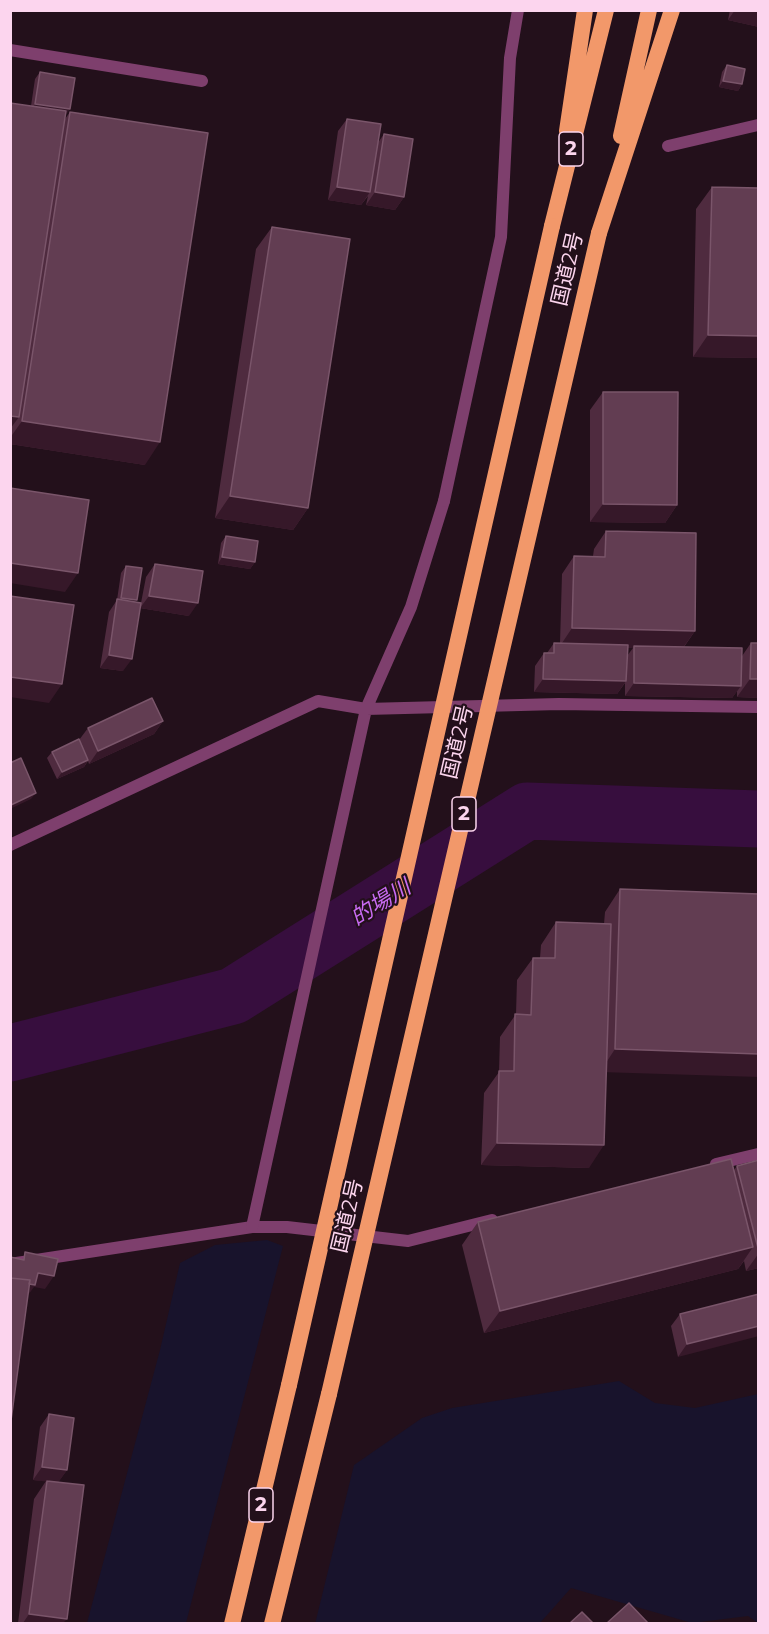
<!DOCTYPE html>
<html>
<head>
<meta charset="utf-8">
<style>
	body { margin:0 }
	#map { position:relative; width:769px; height:1634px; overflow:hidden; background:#23101b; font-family:Montserrat,sans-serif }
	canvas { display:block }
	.frame { position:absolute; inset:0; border:12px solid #fcd5ee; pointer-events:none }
</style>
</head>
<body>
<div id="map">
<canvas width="769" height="1634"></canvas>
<div class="frame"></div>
</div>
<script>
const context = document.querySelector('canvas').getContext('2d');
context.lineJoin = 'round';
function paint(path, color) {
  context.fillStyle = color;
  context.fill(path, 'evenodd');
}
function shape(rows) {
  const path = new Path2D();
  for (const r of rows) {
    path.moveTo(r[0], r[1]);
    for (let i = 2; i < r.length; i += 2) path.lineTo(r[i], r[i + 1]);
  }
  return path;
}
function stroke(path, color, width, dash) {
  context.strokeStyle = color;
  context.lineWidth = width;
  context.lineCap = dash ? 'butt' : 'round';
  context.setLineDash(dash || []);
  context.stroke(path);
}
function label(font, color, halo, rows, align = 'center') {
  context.font = font + ' Montserrat,"Noto Sans JP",sans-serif';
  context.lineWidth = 4.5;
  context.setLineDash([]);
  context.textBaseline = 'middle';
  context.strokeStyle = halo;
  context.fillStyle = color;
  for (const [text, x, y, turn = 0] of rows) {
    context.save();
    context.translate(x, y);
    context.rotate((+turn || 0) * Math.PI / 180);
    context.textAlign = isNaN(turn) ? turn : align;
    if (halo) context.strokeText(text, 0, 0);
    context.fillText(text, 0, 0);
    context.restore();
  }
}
const green = shape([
	[267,1240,283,1246,186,1623,87,1623,160,1350,180,1263,215,1245],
	[619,1381,655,1403,695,1408,758,1394,758,1623,748,1616,692,1623,571,1588,540,1623,315,1624,354,1465,422,1418,452,1408]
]);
const river = shape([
	[10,1053,233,996,527,811,758,819]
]);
const service = shape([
	[10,50,202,81],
	[668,146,758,125],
	[716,1164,758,1154],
	[10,1264,252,1227,287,1227,408,1241,492,1220]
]);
const minor = shape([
	[10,845,318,701,366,709,559,704,758,707],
	[252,1227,366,709,411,607,444,501]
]);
const tertiary = shape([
	[444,501,501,237,510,58,518,10]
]);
const trunk = shape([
	[567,131,585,10],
	[621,136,649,10],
	[552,226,606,10],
	[599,233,672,10],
	[232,1624,289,1385],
	[272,1624,329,1394]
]);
const trunkBridge = shape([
	[289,1385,552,226],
	[329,1394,599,233]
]);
const wall = shape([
	[730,10,759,10,759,27,728,20],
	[727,65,742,84,738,91,719,87,722,72],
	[40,72,65,116,65,119,70,112,145,465,10,444,10,103,31,106,35,79],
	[347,119,377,144,384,134,404,197,395,210,366,205,368,196,361,205,328,200,338,131],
	[712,187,759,358,693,357,696,209],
	[272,227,308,508,293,530,215,518,256,249],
	[603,392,677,505,665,523,590,522,590,410],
	[606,531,695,631,684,647,742,656,751,643,759,698,737,697,737,691,732,698,625,696,625,683,617,694,534,692,535,666,544,653,547,653,554,643,560,643,562,574,574,556,593,556,594,549],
	[628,648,633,648,627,656],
	[226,536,255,562,250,569,218,564,221,543],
	[155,564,189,616,140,608,146,577],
	[126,566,137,600,135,602,123,671,100,668,109,612,117,600,121,573],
	[163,721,154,734,89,764,88,761,84,767,57,779,47,758,52,752,79,740,88,728],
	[620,889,759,894,607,1072,589,1168,481,1165,484,1093,499,1072,500,1037,516,1014,517,980,533,958,540,958,541,945,556,922,604,924,605,912],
	[759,1160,759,1268,746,1271,744,1261,738,1269,484,1333,462,1245,478,1222,734,1170,737,1166],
	[759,1294,678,1357,671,1326,680,1314],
	[49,1414,67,1470,58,1482,63,1623,18,1623,34,1499,46,1481,33,1480,40,1427]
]);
const shadedWall = shape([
	[735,10,759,10,759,27,728,20],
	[723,81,742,84,738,91,719,87],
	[35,104,70,109,65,116,31,111],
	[337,187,370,192,361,205,328,200],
	[375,192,404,197,395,210,366,205],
	[708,335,759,336,759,358,693,357],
	[10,416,19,417,10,429],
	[22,421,160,442,145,465,10,444,10,438],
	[230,496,308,508,293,530,215,518],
	[603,504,677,505,665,523,590,522],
	[222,557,255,562,250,569,218,564],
	[10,563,78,573,65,592,10,583],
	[149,596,198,603,189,616,140,608],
	[121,598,137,600,132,607,116,604],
	[572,628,695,631,682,649,634,646,633,648,560,646],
	[109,655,132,659,123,671,100,668],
	[10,677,62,684,49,703,10,697],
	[543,679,626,681,617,694,534,692],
	[750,679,759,679,759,698,737,697],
	[634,683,741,686,732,698,625,696],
	[163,721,154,734,89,764,98,751],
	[88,760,84,767,57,779,62,772],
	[36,793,31,799,10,809,11,805],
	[615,1049,759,1054,759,1077,600,1072],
	[497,1143,604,1145,589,1168,481,1165],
	[753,1247,738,1269,484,1333,500,1311],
	[759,1253,759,1268,746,1271],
	[38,1273,54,1276,45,1289,34,1287,26,1298,10,1295],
	[759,1326,759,1336,678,1357,687,1344],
	[42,1467,67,1470,58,1483,33,1480],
	[29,1614,67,1619,63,1623,23,1623]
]);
const building = shape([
	[727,65,745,69,742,84,723,81,727,65],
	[40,72,75,78,70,109,35,104,40,72],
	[10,103,66,111,19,417,10,416,10,103],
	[70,112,208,133,160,442,22,421,70,112],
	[347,119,381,124,370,192,337,187,347,119],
	[384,134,413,139,404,197,375,192,384,134],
	[712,187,759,188,759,336,708,335,712,187],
	[272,227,350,239,308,508,230,496,272,227],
	[603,392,678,392,677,505,603,504,603,392],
	[10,488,89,500,78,573,10,563,10,488],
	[606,531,696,533,695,631,572,628,574,556,605,557,606,531],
	[226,536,258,541,255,562,222,557,226,536],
	[155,564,203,571,198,603,149,596,155,564],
	[126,566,142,568,137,600,121,598,126,566],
	[10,596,74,605,62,684,10,677,10,596],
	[117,599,141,603,132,659,109,655,117,599],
	[554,643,628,645,626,681,543,679,544,653,554,653,554,643],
	[751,643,759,643,759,679,750,679,751,643],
	[634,646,742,648,741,686,634,683,634,646],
	[152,698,163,721,98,751,88,728,152,698],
	[79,739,88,760,62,772,52,752,79,739],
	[21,758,36,793,11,805,10,763,21,758],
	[620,889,759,894,759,1054,615,1049,620,889],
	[556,922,611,924,604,1145,497,1143,499,1071,514,1071,515,1014,531,1015,533,958,555,958,556,922],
	[731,1159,753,1247,500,1311,478,1222,731,1159],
	[759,1160,759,1252,737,1166,759,1160],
	[25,1252,58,1259,54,1276,38,1273,35,1285,29,1284,30,1280,10,1278,10,1257,24,1260,25,1252],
	[10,1278,30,1280,10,1428,10,1278],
	[759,1294,759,1326,687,1344,680,1314,759,1294],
	[49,1414,74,1418,67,1470,42,1467,49,1414],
	[47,1481,84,1485,67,1619,29,1614,47,1481],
	[629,1603,648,1623,607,1623,629,1603],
	[582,1612,593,1623,570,1623,582,1612]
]);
const shields = [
	[571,149,24],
	[464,814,24],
	[261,1505,24]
];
const shieldNames = [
	["2",571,149],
	["2",464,814],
	["2",261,1505]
];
const streetNames = [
	["国道2号",568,269,-77],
	["国道2号",458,742,-77],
	["国道2号",348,1216,-77]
];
const waterNames = [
	["的場川",381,903,-32]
];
paint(green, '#18132c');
stroke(river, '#370e3e', 57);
stroke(service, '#7e3f6d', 12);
stroke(minor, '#7e3f6d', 12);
stroke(tertiary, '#7e3f6d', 12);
stroke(trunk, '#f2986a', 16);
stroke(trunkBridge, '#f2986a', 16);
paint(wall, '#4f2b3f');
paint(shadedWall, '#361829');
paint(building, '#623d52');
stroke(building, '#7a556a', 1.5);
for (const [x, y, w] of shields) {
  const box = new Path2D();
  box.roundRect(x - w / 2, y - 17, w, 34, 4.5);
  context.fillStyle = '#23101b';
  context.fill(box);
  stroke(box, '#fcd5ee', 1.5);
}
label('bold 20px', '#fcd5ee', null, shieldNames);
label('21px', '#fcd5ee', '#23101b', streetNames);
label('italic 22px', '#c96bf3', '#23101b', waterNames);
</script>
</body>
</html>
